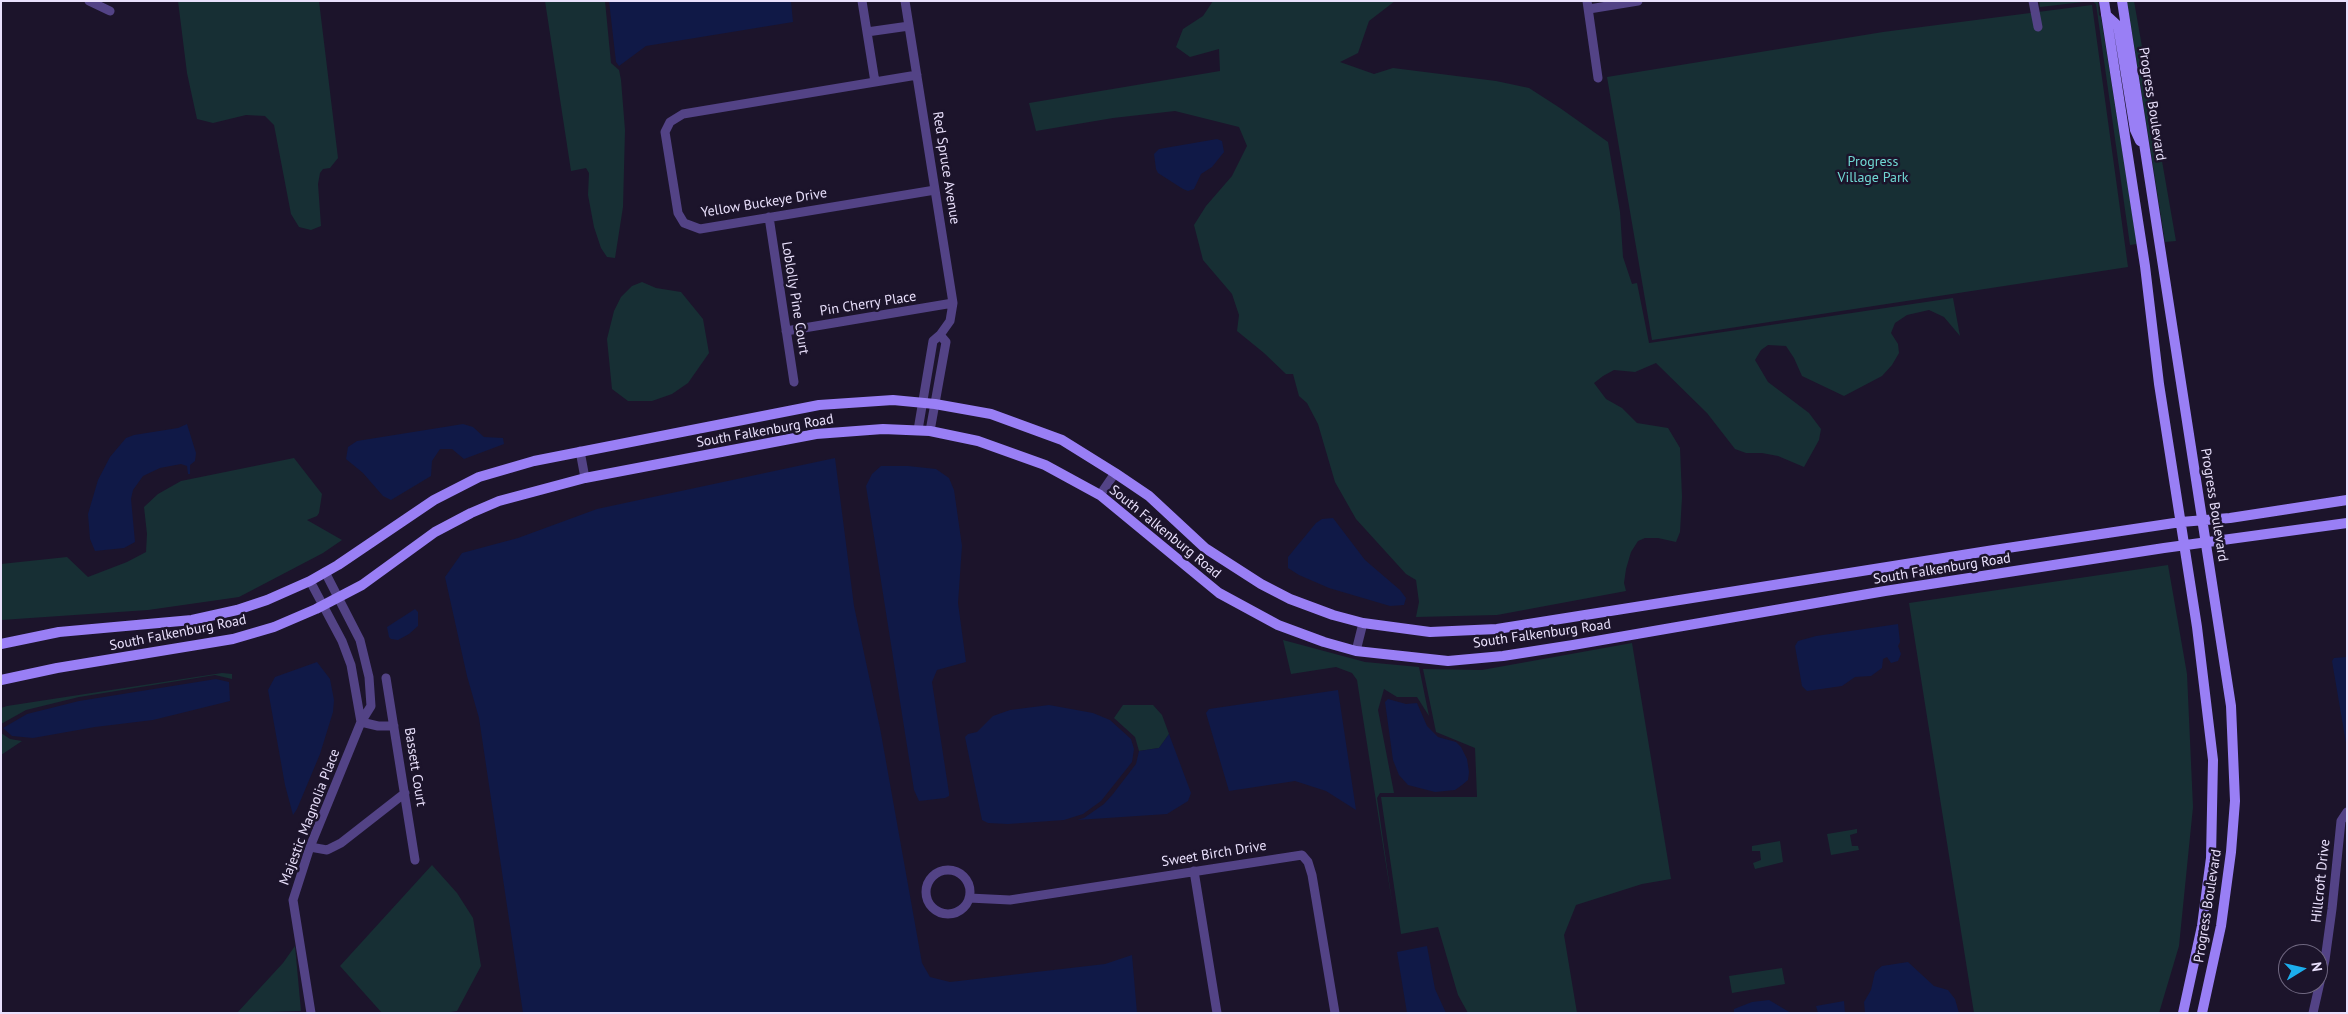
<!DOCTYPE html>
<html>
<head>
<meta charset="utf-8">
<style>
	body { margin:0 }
	#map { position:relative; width:2348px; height:1014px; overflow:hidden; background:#1c142b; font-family:"PT Sans",sans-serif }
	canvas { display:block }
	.frame { position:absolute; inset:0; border:2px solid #e9e0fc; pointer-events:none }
	.north { position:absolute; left:2278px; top:944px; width:50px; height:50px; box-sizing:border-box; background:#1c142b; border:1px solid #6e667f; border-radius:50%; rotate:81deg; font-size:14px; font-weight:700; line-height:20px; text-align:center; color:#e9e0fc }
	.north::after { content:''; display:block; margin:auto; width:18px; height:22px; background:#1caeed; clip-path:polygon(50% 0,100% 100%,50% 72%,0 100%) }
</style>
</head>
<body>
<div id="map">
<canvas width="2348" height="1014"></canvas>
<div class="frame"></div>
<div class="north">N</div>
</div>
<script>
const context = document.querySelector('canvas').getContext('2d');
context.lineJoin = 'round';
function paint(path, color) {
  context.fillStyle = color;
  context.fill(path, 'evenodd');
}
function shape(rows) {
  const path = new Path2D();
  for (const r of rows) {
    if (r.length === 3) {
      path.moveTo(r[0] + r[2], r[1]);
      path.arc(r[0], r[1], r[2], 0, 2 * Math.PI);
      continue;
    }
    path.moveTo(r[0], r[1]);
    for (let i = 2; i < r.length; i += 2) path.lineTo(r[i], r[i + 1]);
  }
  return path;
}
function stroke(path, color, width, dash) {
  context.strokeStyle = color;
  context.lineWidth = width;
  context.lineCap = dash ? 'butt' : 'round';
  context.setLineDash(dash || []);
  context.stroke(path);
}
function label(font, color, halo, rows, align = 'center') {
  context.font = font + ' "PT Sans",sans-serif';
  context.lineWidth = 5;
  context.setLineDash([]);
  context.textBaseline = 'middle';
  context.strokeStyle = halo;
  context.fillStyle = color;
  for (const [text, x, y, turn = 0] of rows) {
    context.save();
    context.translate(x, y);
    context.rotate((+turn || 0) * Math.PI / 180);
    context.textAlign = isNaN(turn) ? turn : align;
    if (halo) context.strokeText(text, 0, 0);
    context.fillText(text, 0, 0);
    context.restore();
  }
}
const green = shape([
	[178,1,319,1,338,158,330,168,323,169,320,173,318,184,321,226,311,230,299,227,291,214,274,125,265,116,246,115,213,123,197,119,187,73],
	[545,1,605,1,611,63,619,70,621,80,625,130,623,207,615,258,607,257,601,248,594,227,588,195,589,173,586,168,571,171],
	[1213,1,1395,1,1369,21,1358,53,1340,62,1374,74,1393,68,1496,81,1529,88,1560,108,1608,142,1620,212,1623,257,1632,284,1637,283,1649,343,1953,298,1960,336,1944,317,1929,310,1907,315,1895,323,1891,333,1898,344,1899,353,1892,365,1882,376,1844,396,1802,376,1794,358,1786,346,1768,345,1761,350,1755,360,1768,382,1809,413,1821,429,1819,440,1804,467,1778,456,1762,453,1746,453,1735,449,1707,413,1656,363,1635,372,1614,370,1603,376,1594,383,1606,399,1622,408,1637,423,1668,428,1680,448,1682,497,1680,532,1676,542,1658,538,1645,538,1638,541,1631,552,1626,569,1624,583,1626,591,1497,615,1416,617,1419,602,1416,580,1406,574,1356,519,1335,482,1318,424,1307,403,1299,396,1293,374,1286,374,1264,353,1237,331,1239,315,1232,294,1203,260,1194,225,1206,206,1232,176,1247,146,1239,127,1175,111,1113,118,1036,131,1029,103,1220,71,1219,49,1190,57,1176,47,1183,29,1203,16],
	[2039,1,2098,1,2099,15,2101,17,2137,244,2130,245,2096,4,2092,1,2040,7],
	[2127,1,2134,1,2176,241,2165,242],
	[2092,5,2128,267,1652,340,1607,77,1883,32],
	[642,282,656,288,681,292,703,319,709,353,688,383,672,394,652,401,628,401,612,389,607,339,614,311,621,297,632,286],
	[294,458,322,494,319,513,317,516,307,520,342,540,323,553,239,597,148,610,1,620,1,564,67,557,88,577,127,562,146,552,147,534,144,507,158,494,181,481],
	[2168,565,2187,674,2193,807,2179,946,2159,1013,1974,1013,1909,603],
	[1283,640,1365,662,1419,667,1429,716,1417,697,1397,697,1384,689,1378,710,1394,793,1380,793,1377,798,1393,909,1357,680,1352,673,1336,667,1291,674],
	[1632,643,1671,879,1642,884,1576,905,1564,935,1577,1013,1468,1013,1458,995,1438,927,1401,934,1381,797,1477,797,1475,748,1436,732,1423,669,1482,670],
	[222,673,232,674,232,679,215,675,79,697,26,710,1,724,1,708,7,706],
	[1123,705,1153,705,1162,715,1169,734,1159,748,1139,751,1135,737,1114,718],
	[1,733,10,739,22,741,1,755],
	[1857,829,1857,833,1850,835,1852,846,1858,846,1859,850,1831,855,1827,834],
	[1780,841,1783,862,1755,869,1753,863,1761,860,1760,851,1752,851,1752,846],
	[432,865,457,893,473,918,481,966,457,1011,444,1013,382,1013,340,966],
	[295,946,301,1011,237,1013,283,963],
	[1782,968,1785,984,1732,993,1729,976]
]);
const water = shape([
	[609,1,791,1,793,22,646,46,619,66,616,62],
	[1217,139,1222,141,1224,152,1212,167,1201,174,1194,189,1188,191,1183,189,1158,173,1156,169,1154,154,1159,149],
	[187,424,196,453,195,461,190,465,190,474,188,474,187,466,181,464,160,468,143,476,133,490,131,499,135,542,124,548,95,551,90,539,88,514,98,480,110,457,126,438,134,435,178,428],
	[463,424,473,427,484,437,503,438,504,444,464,459,452,449,440,449,432,461,431,476,391,500,383,496,363,473,346,459,348,447,357,441],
	[835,458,854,606,880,728,922,963,930,977,950,982,1105,964,1132,955,1137,1013,523,1013,479,718,467,676,445,577,462,553,518,538,597,509],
	[881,466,908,466,936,469,949,478,954,490,962,546,958,603,966,662,937,670,932,682,949,793,949,796,945,798,919,801,914,790,866,486,872,474],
	[1333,518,1365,560,1400,590,1406,598,1404,605,1390,606,1329,588,1299,575,1288,568,1288,557,1316,523,1322,519],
	[415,609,418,612,418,626,409,634,398,640,391,639,389,637,387,627],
	[1898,624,1900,642,1898,646,1901,654,1898,661,1891,663,1887,657,1883,659,1882,668,1871,676,1855,677,1842,686,1807,691,1802,686,1795,646,1798,641,1816,636],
	[2347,657,2347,749,2332,661,2334,658],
	[317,662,330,679,334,700,333,712,320,754,297,809,293,815,285,785,268,690,275,677],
	[216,679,229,682,230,701,153,720,95,727,33,738,12,736,3,728,27,714,79,701],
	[1338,690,1356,810,1326,791,1295,781,1229,791,1206,713,1209,709],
	[1388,699,1406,704,1417,703,1427,726,1438,737,1456,742,1461,747,1467,759,1469,772,1468,780,1462,785,1455,790,1435,792,1408,785,1399,775,1393,760,1385,702],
	[1049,705,1093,713,1110,720,1131,739,1134,749,1132,762,1101,801,1083,814,1064,820,1008,824,988,823,982,820,965,737,968,734,977,732,993,716,1010,710],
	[1169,734,1191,793,1188,801,1167,814,1077,820,1084,818,1104,804,1113,794,1136,764,1139,751,1159,748],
	[1427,946,1435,989,1446,1013,1407,1013,1397,952],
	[1908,962,1934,986,1948,990,1955,999,1959,1013,1865,1013,1864,1002,1871,990,1875,972,1882,966],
	[1769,1000,1791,1013,1734,1013,1734,1009,1752,1002],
	[1844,1001,1845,1013,1818,1013,1816,1006]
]);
const street = shape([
	[89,1,110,11],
	[862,1,875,82],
	[905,1,953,303,950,321,940,335,933,341,918,430],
	[1587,1,1598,78],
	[2033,1,2038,27],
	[1589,9,1638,1],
	[867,32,909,26],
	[917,75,683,114,670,122,665,132,678,213,684,223,700,229,935,190],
	[769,217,794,382],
	[786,331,953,303],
	[930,431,946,342,940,335],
	[580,451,585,478],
	[1100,495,1115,473],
	[310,581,342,641,351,665,361,722],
	[1356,651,1363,623],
	[386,678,415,860],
	[361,722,378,726,394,726],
	[310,847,327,850,341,843,405,793],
	[948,892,22],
	[1194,871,1217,1013],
	[969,898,1010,900,1302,855,1308,862,1312,875,1335,1013],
	[311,1013,293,900,310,847,361,722,371,706,369,677,360,640,325,572],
	[2313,1013,2325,960,2332,909,2341,821,2347,812]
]);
const secondary = shape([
	[2104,1,2145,266,2159,384,2197,627,2213,760,2211,858,2202,926,2183,1013],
	[2122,1,2231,706,2235,801,2231,852,2221,926,2202,1013],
	[2106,15,2118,26,2135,130,2140,141],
	[1,644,59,632,192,620,237,610,267,600,310,581,338,565,434,500,479,477,534,461,819,405,893,400,935,404,991,414,1062,440,1115,473,1149,496,1205,548,1261,584,1290,599,1333,615,1363,623,1430,632,1497,629,1994,550,2181,522,2230,518,2347,500],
	[1,680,57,668,233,639,274,627,316,609,362,585,435,532,471,513,499,501,585,478,816,434,883,429,930,431,978,441,1045,465,1100,495,1219,593,1278,625,1324,642,1356,651,1448,661,1503,656,1573,645,1885,591,2164,548,2347,523]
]);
const streetNames = [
	["Progress Boulevard",2152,104,81],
	["Red Spruce Avenue",946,168,81],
	["Yellow Buckeye Drive",764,203,-9],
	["Loblolly Pine Court",795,298,81],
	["Pin Cherry Place",868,304,-9],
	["South Falkenburg Road",765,431,-10],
	["Progress Boulevard",2214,505,81],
	["South Falkenburg Road",1165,532,39],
	["South Falkenburg Road",1942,569,-9],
	["South Falkenburg Road",178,633,-11],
	["South Falkenburg Road",1542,634,-8],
	["Bassett Court",415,767,81],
	["Majestic Magnolia Place",310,817,-69],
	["Sweet Birch Drive",1214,854,-9],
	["Hillcroft Drive",2321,881,-84],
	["Progress Boulevard",2208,906,-81]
];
const parkNames = [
	["Progress",1873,162],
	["Village Park",1873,178]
];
paint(green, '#172f34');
paint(water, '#101947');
stroke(street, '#534386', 9);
stroke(secondary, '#997ff5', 10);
label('14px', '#e9e0fc', '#1c142b', streetNames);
label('14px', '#70d8d3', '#1c142b', parkNames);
</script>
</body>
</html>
